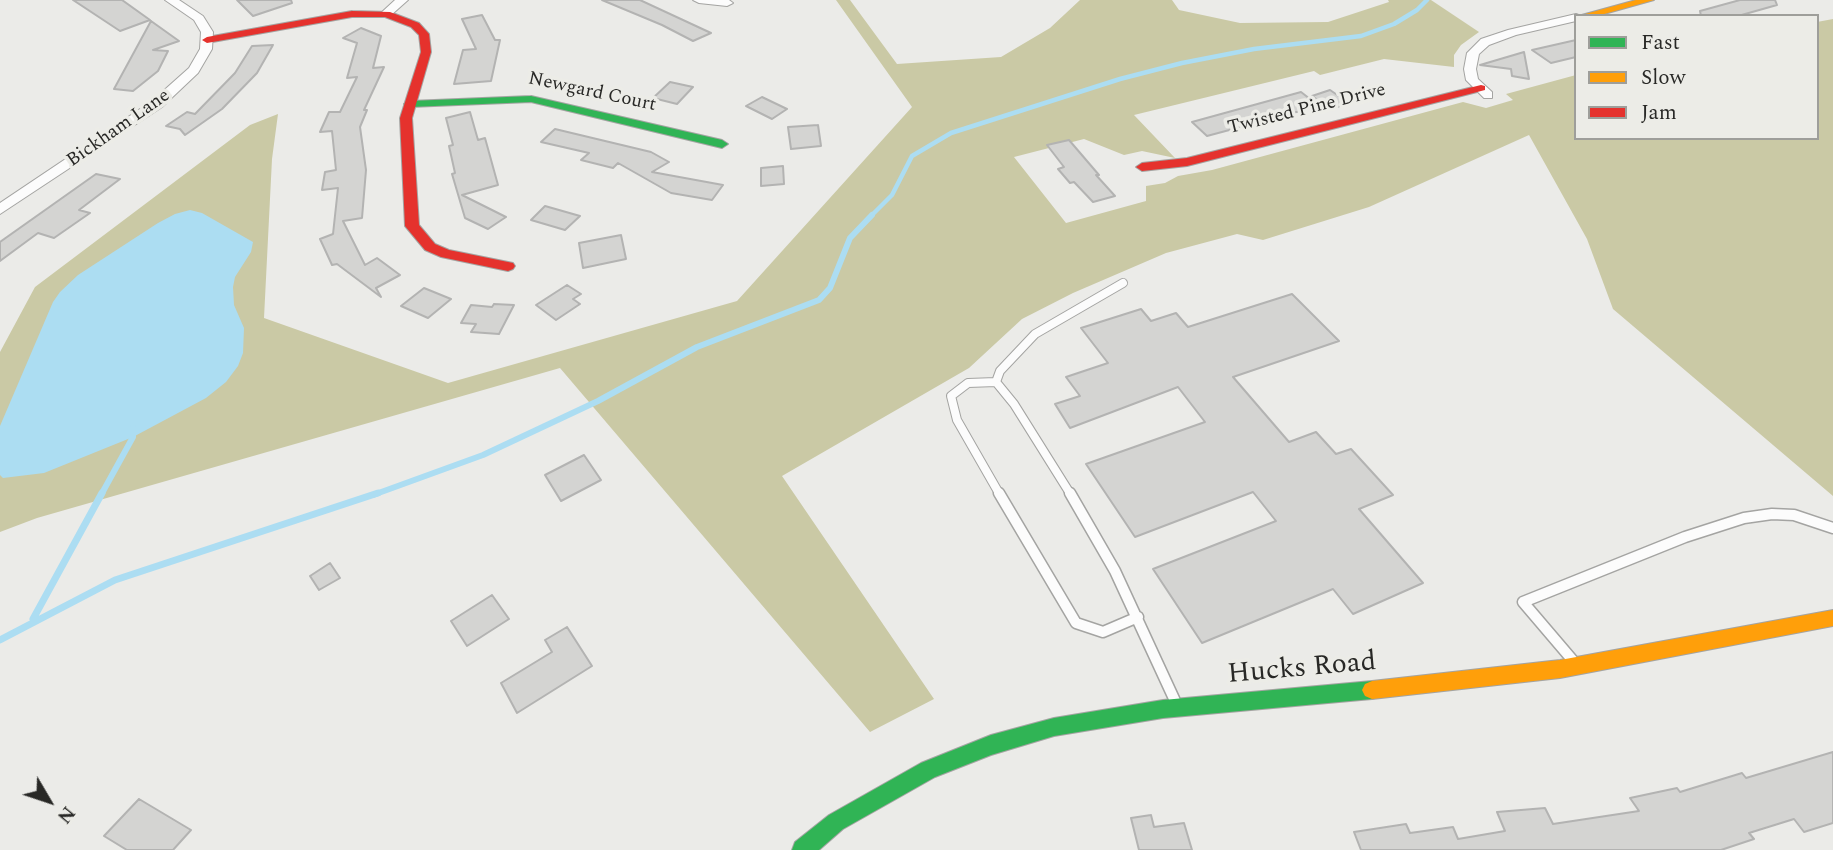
<!DOCTYPE html>
<html>
<head>
<meta charset="utf-8">
<style>
	body { margin:0 }
	#map { position:relative; width:1833px; height:850px; overflow:hidden; background:#ebebe8; font-family:Spectral,serif }
	canvas { display:block }
	.legend { position:absolute; left:1574px; top:14px; width:245px; height:126px; box-sizing:border-box; background:#ecece7; border:2px solid #9e9e9a; margin:0; padding:9px 12px; list-style:none; font-size:21px; color:#282826 }
	.legend li { display:flex; align-items:center; gap:14px; height:35px }
	.legend b { width:35px; border:2px solid #9e9e9a }
	.north { position:absolute; left:14px; top:766px; width:70px; height:70px; -webkit-text-stroke:5px #ecece7; paint-order:stroke; rotate:129deg; font-size:19px; font-weight:700; line-height:28px; text-align:center; color:#282826 }
	.north::after { content:''; display:block; margin:auto; width:24px; height:32px; background:#282826; clip-path:polygon(50% 0,100% 100%,50% 72%,0 100%) }
</style>
</head>
<body>
<div id="map">
<canvas width="1833" height="850"></canvas>
<ul class="legend">
<li><b style="height:9px;background:#30b455"></b>Fast</li>
<li><b style="height:9px;background:#ff9f0a"></b>Slow</li>
<li><b style="height:9px;background:#e5322d"></b>Jam</li>
</ul>
<div class="north">N</div>
</div>
<script>
const context = document.querySelector('canvas').getContext('2d');
context.lineJoin = 'round';
function paint(path, color) {
  context.fillStyle = color;
  context.fill(path, 'evenodd');
}
function shape(rows) {
  const path = new Path2D();
  for (const r of rows) {
    path.moveTo(r[0], r[1]);
    for (let i = 2; i < r.length; i += 2) path.lineTo(r[i], r[i + 1]);
  }
  return path;
}
function stroke(path, color, width, dash) {
  context.strokeStyle = color;
  context.lineWidth = width;
  context.lineCap = dash ? 'butt' : 'round';
  context.setLineDash(dash || []);
  context.stroke(path);
}
function label(font, color, halo, rows, align = 'center') {
  context.font = font + ' Spectral,serif';
  context.lineWidth = 7;
  context.setLineDash([]);
  context.textBaseline = 'middle';
  context.strokeStyle = halo;
  context.fillStyle = color;
  for (const [text, x, y, turn = 0] of rows) {
    context.save();
    context.translate(x, y);
    context.rotate((+turn || 0) * Math.PI / 180);
    context.textAlign = isNaN(turn) ? turn : align;
    if (halo) context.strokeText(text, 0, 0);
    context.fillText(text, 0, 0);
    context.restore();
  }
}
const forest = shape([
	[836,0,850,0,897,64,1001,57,1050,28,1080,0,1172,0,1179,10,1240,23,1328,22,1389,2,1388,0,1431,0,1479,32,1461,45,1454,55,1454,67,1384,59,1320,75,1314,71,1134,115,1175,158,1142,151,1124,155,1084,139,1014,157,1066,223,1146,201,1146,186,1165,183,1178,176,1212,170,1463,102,1486,108,1513,100,1506,94,1576,75,1576,138,1817,138,1817,22,1833,19,1833,496,1613,309,1587,239,1529,135,1369,207,1263,240,1237,234,1166,253,1073,293,1022,319,969,368,782,476,934,699,870,732,560,368,37,518,0,532,0,352,35,287,250,125,278,114,272,159,264,318,448,383,737,301,912,107]
]);
const water = shape([
	[190,210,202,213,253,242,251,252,235,277,233,287,234,305,244,328,243,353,238,366,226,382,206,398,133,437,44,473,3,478,0,475,0,426,53,302,60,292,78,275,158,223,175,214]
]);
const streamFar2 = shape([
	[870,217,892,195,912,156,951,133,1120,79,1182,63,1254,49,1361,36,1394,24,1417,10,1427,0]
]);
const streamFar1 = shape([
	[101,495,133,437,133,428],
	[373,495,483,455,598,401,697,347,819,300,830,288,850,238,872,215]
]);
const stream = shape([
	[33,619,102,493],
	[0,640,115,580,378,493]
]);
const building = shape([
	[73,0,122,0,150,20,120,31,73,0],
	[237,0,291,0,292,3,253,16,237,0],
	[602,0,640,0,711,33,693,41,662,25,602,0],
	[1740,0,1775,0,1777,5,1738,16,1701,16,1700,11,1740,0],
	[482,15,495,40,500,40,491,81,454,84,463,50,476,49,462,19,482,15],
	[151,21,179,41,153,50,168,51,158,71,133,91,114,89,151,21],
	[361,28,381,36,373,68,384,67,364,110,367,110,360,127,366,170,362,218,343,221,365,265,377,258,400,275,376,288,381,297,337,264,332,265,320,239,333,234,338,188,322,190,325,172,336,170,332,131,320,132,329,112,340,112,357,77,347,78,357,43,343,38,361,28],
	[1576,40,1576,57,1551,63,1532,50,1576,40],
	[273,45,257,73,222,109,185,135,180,129,166,126,187,112,195,114,235,73,252,46,273,45],
	[1524,52,1529,79,1512,76,1511,69,1480,65,1524,52],
	[670,82,693,87,677,104,653,98,670,82],
	[1330,90,1349,103,1331,109,1312,96,1330,90],
	[1301,92,1319,106,1207,136,1192,122,1301,92],
	[762,97,787,109,772,119,746,106,762,97],
	[470,112,478,140,485,138,498,185,462,195,506,217,488,229,465,218,452,174,455,173,449,146,453,145,446,118,470,112],
	[818,125,821,146,791,149,788,127,818,125],
	[555,129,651,152,669,162,652,172,723,185,712,200,671,193,618,163,613,168,581,160,589,153,541,142,555,129],
	[1069,140,1099,175,1096,175,1115,196,1093,202,1074,182,1070,183,1058,169,1064,167,1047,145,1069,140],
	[783,166,784,184,761,186,761,168,783,166],
	[96,174,120,179,79,210,90,213,54,238,38,233,0,261,0,242,96,174],
	[545,206,580,216,565,230,531,220,545,206],
	[621,235,626,259,583,268,579,243,621,235],
	[567,285,581,294,573,299,580,304,556,320,536,305,567,285],
	[424,288,451,299,428,318,401,306,424,288],
	[1292,294,1339,341,1233,377,1289,442,1316,432,1336,454,1351,449,1393,495,1359,509,1423,583,1353,614,1333,589,1202,643,1153,569,1276,521,1253,492,1135,537,1086,464,1205,422,1178,387,1070,428,1055,404,1080,396,1066,377,1108,363,1081,328,1141,309,1151,321,1176,313,1188,327,1292,294],
	[494,304,514,305,499,334,471,332,476,324,461,323,471,305,492,307,494,304],
	[584,455,601,480,561,501,545,475,584,455],
	[330,563,340,578,319,590,310,576,330,563],
	[492,595,509,619,467,646,451,621,492,595],
	[567,627,592,666,517,713,501,683,552,652,545,640,567,627],
	[1833,752,1833,823,1804,832,1794,819,1749,833,1754,839,1721,850,1361,850,1354,832,1406,824,1410,833,1453,827,1458,839,1505,831,1497,812,1545,808,1553,824,1639,811,1630,798,1677,788,1680,792,1742,773,1746,778,1833,752],
	[139,799,191,830,173,850,127,850,104,836,139,799],
	[1151,815,1154,827,1184,823,1192,850,1139,850,1131,818,1151,815]
]);
const laneFar1 = shape([
	[996,382,968,383,951,396,957,420,1000,495],
	[1071,495,1014,404,996,382,1000,371,1035,334,1123,283]
]);
const lane = shape([
	[999,493,1076,623,1103,632,1138,617],
	[1070,493,1115,571,1176,703],
	[1575,663,1523,602,1685,537,1744,518,1772,514,1794,515,1833,528]
]);
const street = shape([
	[165,0,179,0,203,16,213,32,212,49,198,73,162,107,0,214,0,203,152,101,189,68,200,49,201,32,194,20,165,0],
	[395,0,408,0,390,16,382,16,382,12,395,0],
	[693,0,729,0,733,3,727,6,699,3,693,0],
	[1576,14,1581,16,1576,16,1576,21,1516,35,1489,45,1479,54,1476,69,1478,79,1492,92,1492,98,1484,98,1466,80,1464,69,1467,53,1481,39,1508,30,1576,14]
]);
const fast = shape([
	[531,96,722,140,728,144,722,148,531,102,410,107,404,104,410,101,531,96],
	[1372,681,1379,684,1382,690,1379,696,1372,699,1163,718,1054,736,991,755,935,777,843,829,819,850,792,850,795,842,829,815,921,763,991,735,1054,718,1163,700,1372,681]
]);
const slow = shape([
	[1636,0,1654,0,1597,16,1578,16,1636,0],
	[1833,610,1833,626,1560,678,1372,699,1365,696,1362,690,1365,684,1372,681,1560,660,1833,610]
]);
const jam = shape([
	[352,11,390,12,419,23,429,34,431,52,412,118,419,225,435,244,449,250,513,263,515,266,513,269,508,271,441,257,425,250,405,226,400,118,421,52,419,35,411,27,385,17,352,17,207,43,202,40,207,37,352,11],
	[1481,85,1485,86,1485,90,1187,166,1142,171,1136,167,1142,163,1187,158,1481,85]
]);
const farStreetnames = [
	["Newgard Court",592,93,12],
	["Twisted Pine Drive",1307,110,-14],
	["Bickham Lane",119,129,-35]
];
const nearStreetnames = [
	["Hucks Road",1302,670,-5]
];
paint(forest, '#cac9a5');
paint(water, '#acddf2');
stroke(streamFar2, '#acddf2', 4.5);
stroke(streamFar1, '#acddf2', 6);
stroke(stream, '#acddf2', 7);
paint(building, '#d4d4d2');
stroke(building, '#b3b3b2', 2);
stroke(laneFar1, '#a4a4a2', 10);
stroke(lane, '#a4a4a2', 13);
stroke(street, '#a4a4a2', 2);
stroke(fast, '#a4a4a2', 2);
stroke(slow, '#a4a4a2', 2);
stroke(jam, '#a4a4a2', 2);
stroke(laneFar1, '#fcfcfc', 8);
stroke(lane, '#fcfcfc', 10);
paint(street, '#fcfcfc');
paint(fast, '#30b455');
paint(slow, '#ff9f0a');
paint(jam, '#e5322d');
label('19px', '#282826', '#ecece7', farStreetnames);
label('28px', '#282826', '#ecece7', nearStreetnames);
</script>
</body>
</html>
